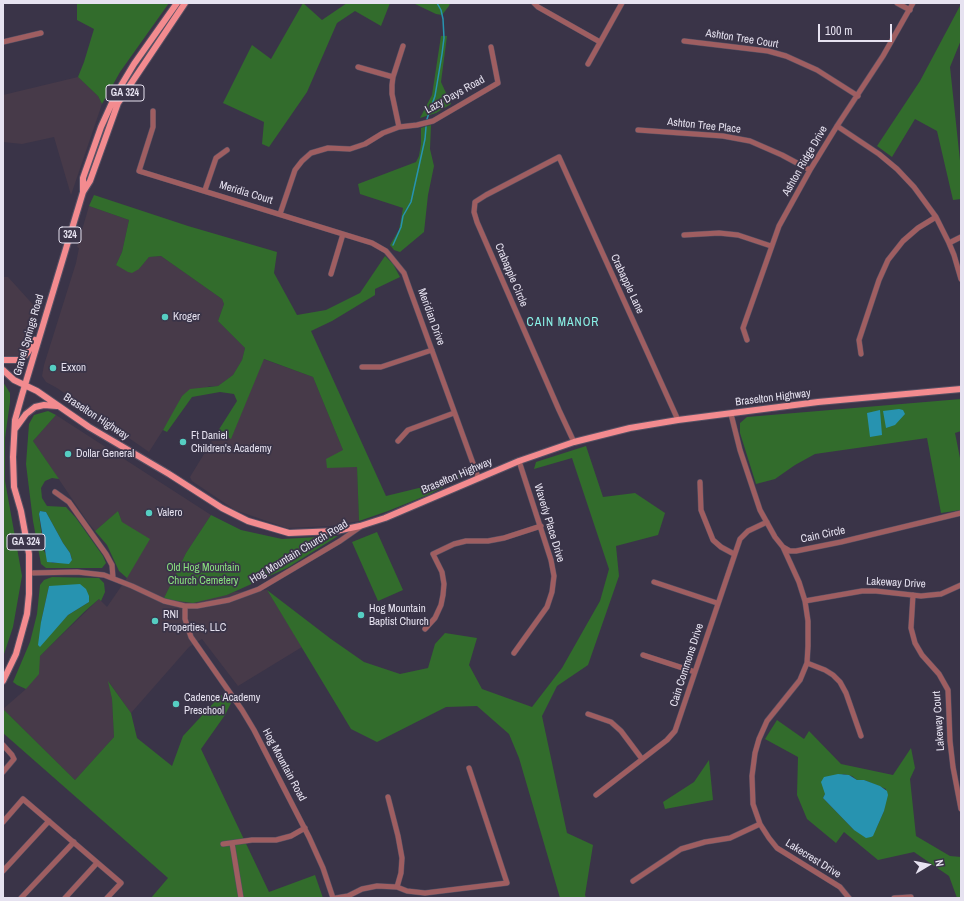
<!DOCTYPE html>
<html>
<head>
<meta charset="utf-8">
<style>
	body { margin:0 }
	#map { position:relative; width:964px; height:901px; overflow:hidden; background:#3a3448; font-family:"Archivo Narrow",sans-serif }
	canvas { display:block }
	.frame { position:absolute; inset:0; border:4px solid #e6e2f0; pointer-events:none }
	.north { position:absolute; left:908px; top:845px; width:40px; height:40px; -webkit-text-stroke:3px #3a3448; paint-order:stroke; rotate:80deg; font-size:11px; font-weight:700; line-height:16px; text-align:center; color:#e6e2f0 }
	.north::after { content:''; display:block; margin:auto; width:14px; height:18px; background:#e6e2f0; clip-path:polygon(50% 0,100% 100%,50% 72%,0 100%) }
	.scale { position:absolute; left:818px; top:24px; width:74px; height:18px; box-sizing:border-box; border:2px solid #e6e2f0; border-top:0; padding-left:5px; font-size:12px; line-height:14px; white-space:nowrap; color:#e6e2f0; -webkit-text-stroke:3px #3a3448; paint-order:stroke }
</style>
</head>
<body>
<div id="map">
<canvas width="964" height="901"></canvas>
<div class="frame"></div>
<div class="north">N</div>
<div class="scale">100 m</div>
</div>
<script>
const context = document.querySelector('canvas').getContext('2d');
context.lineJoin = 'round';
function paint(path, color) {
  context.fillStyle = color;
  context.fill(path, 'evenodd');
}
function shape(rows) {
  const path = new Path2D();
  for (const r of rows) {
    path.moveTo(r[0], r[1]);
    for (let i = 2; i < r.length; i += 2) path.lineTo(r[i], r[i + 1]);
  }
  return path;
}
function stroke(path, color, width, dash) {
  context.strokeStyle = color;
  context.lineWidth = width;
  context.lineCap = dash ? 'butt' : 'round';
  context.setLineDash(dash || []);
  context.stroke(path);
}
function label(font, color, halo, rows, align = 'center') {
  context.font = font + ' "Archivo Narrow",sans-serif';
  context.lineWidth = 3.5;
  context.setLineDash([]);
  context.textBaseline = 'middle';
  context.strokeStyle = halo;
  context.fillStyle = color;
  for (const [text, x, y, turn = 0] of rows) {
    context.save();
    context.translate(x, y);
    context.rotate((+turn || 0) * Math.PI / 180);
    context.textAlign = isNaN(turn) ? turn : align;
    if (halo) context.strokeText(text, 0, 0);
    context.fillText(text, 0, 0);
    context.restore();
  }
}
const commercial = shape([
	[78,77,98,96,102,104,71,195,54,137,22,144,3,142,3,95],
	[89,206,129,220,122,252,116,265,139,269,149,257,161,256,222,299,224,304,218,321,245,348,242,360,233,375,218,386,210,386,182,396,175,411,149,452,57,388,46,382,42,376,44,365,76,263,79,248,77,247],
	[3,277,8,277,37,309,26,347,18,357,12,358,3,355],
	[263,359,313,377,343,450,357,466,359,521,330,526,287,528,235,510,192,481,190,477,218,431,231,438],
	[56,415,211,515,186,553,164,598,227,595,234,592,267,590,302,647,238,686,202,639,189,647,131,713,109,682,112,699,114,737,75,780,3,709,26,689,40,656,99,599,107,607,127,578,122,522,118,511,95,531,87,521,33,441]
]);
const green = shape([
	[77,3,169,3,120,72,102,104,98,96,78,77,84,62,94,29,77,20],
	[303,3,322,20,347,3,390,3,381,26,355,11,337,23,307,92,269,147,262,144,264,122,223,103,252,45,271,59],
	[413,3,450,3,449,6,442,15,436,14],
	[961,4,961,40,950,67,961,170,961,199,953,200,937,131,915,119,892,157,877,146,920,81],
	[441,36,447,36,441,82,451,104,436,113,420,118,432,95],
	[431,125,430,149,434,166,428,195,424,232,400,252,394,250,390,245,399,230,403,208,360,194,358,184,416,162,419,156,421,144,421,128],
	[94,195,188,226,277,252,274,273,297,315,326,310,360,293,385,256,393,264,400,277,375,289,375,295,332,321,311,331,386,496,427,486,464,473,464,476,430,494,388,511,359,521,357,467,327,468,326,459,343,450,313,377,264,359,231,439,218,431,237,401,234,394,220,392,192,397,167,432,163,430,182,396,190,389,218,386,233,375,242,360,245,348,218,321,224,304,222,299,161,256,149,257,139,269,132,273,128,272,116,265,122,252,129,220,89,206],
	[3,382,10,393,10,402,5,438,5,481,22,576,13,627,3,657],
	[961,399,961,431,955,433,961,463,961,510,941,513,927,438,815,454,795,465,775,479,756,484,740,433,740,423,747,417],
	[48,411,56,415,33,441,59,479,52,478,45,481,41,488,42,498,47,506,66,507,76,518,103,556,106,563,102,568,46,568,41,564,33,521,26,464,29,424,34,415],
	[40,511,46,512,63,543,70,553,72,559,69,563,52,563,44,551,39,515],
	[586,446,603,497,635,493,665,513,658,535,616,546,619,576,588,665,557,686,542,716,567,833,593,845,585,895,586,898,560,898,519,758,509,734,477,706,446,707,377,742,351,729,267,590,331,639,364,662,400,674,428,668,435,644,445,633,477,638,469,665,482,689,532,707,562,668,600,601,609,569,572,458,534,469,536,462],
	[118,511,122,522,150,539,127,578,119,571,107,545,95,531],
	[211,515,241,530,282,539,338,536,287,568,227,595,193,603,171,600,164,598,186,553],
	[377,532,403,590,378,601,352,542],
	[52,577,99,578,104,583,105,592,101,601,99,599,84,612,40,656,39,674,26,689,17,685,13,682,30,642,37,614,40,585,44,580],
	[49,586,89,602,68,615,55,629,41,622],
	[108,681,131,713,137,738,172,766,183,736,221,695,231,703,225,715,201,749,269,892,315,875,323,898,151,898,168,878,3,733,3,709,75,780,114,737,112,699],
	[777,720,804,739,809,731,841,764,893,775,911,748,915,768,910,779,916,836,950,856,961,857,961,898,957,898,949,876,914,852,878,860,844,832,836,843,807,819,797,795,798,757,765,739],
	[843,774,852,776,857,780,864,780,886,789,884,811,876,829,854,830,823,798,825,794],
	[709,760,713,800,665,809,663,802,694,782]
]);
const water = shape([
	[899,409,903,410,905,414,895,425,886,428,883,411],
	[880,410,882,435,870,437,867,413],
	[40,511,46,512,63,543,70,553,72,560,69,564,47,562,39,514],
	[80,584,86,589,89,596,89,602,68,615,40,647,38,645,41,622,49,586],
	[838,774,849,775,857,780,864,780,880,786,887,791,888,795,884,811,873,836,871,837,866,838,854,830,823,798,825,794,821,782,824,777]
]);
const stream = shape([
	[427,119,435,96,442,54,444,38,443,19,441,10,437,3],
	[393,245,401,227,403,216,411,202,425,139,426,127]
]);
const minor = shape([
	[534,3,538,7,600,42],
	[897,3,910,10],
	[684,41,768,51,786,56,817,70,858,96],
	[3,42,41,33],
	[588,64,622,3],
	[358,67,393,77],
	[153,111,153,127,139,171,372,243,386,251,391,257,404,273,410,290,478,477],
	[837,126,879,154,897,169,914,187,936,217,949,243,954,255,961,279],
	[399,127,392,94,392,85,393,77,403,46],
	[638,130,723,136,750,141,782,155,810,170],
	[205,190,216,158,227,150],
	[280,214,295,170,302,161,311,153,328,148,350,149,365,144,383,133,399,127,417,125,433,121,498,83,491,47],
	[684,235,719,233,738,235,771,246],
	[949,243,961,237],
	[331,274,343,234],
	[747,340,743,328,779,226,810,170,837,126,883,56,913,3],
	[861,354,859,340,879,280,888,260,903,241,918,228,936,217],
	[362,367,381,367,432,350],
	[731,414,740,450,760,510,775,537,783,547,790,551,796,551,841,542,961,513],
	[398,441,408,430,454,413],
	[574,442,559,410,477,222,474,212,475,202,486,195,559,157,678,420],
	[700,482,701,510,713,540,721,547,734,554],
	[55,492,69,502,106,554,112,565,113,578],
	[783,547,799,582,805,601,808,621,808,646,807,663,800,680,767,721,759,739,755,753,752,776,753,804,760,824,769,838,777,848,840,887,849,898],
	[30,573,77,572,104,575,132,586,164,601,185,606,197,606,229,600,259,589,340,541,360,527],
	[654,582,717,603],
	[913,595,911,628,915,643,922,655,939,674,948,690,950,741,953,767,961,809],
	[805,601,862,591,876,591,921,596,941,594,961,585],
	[185,606,185,619,191,637,242,710,254,730,309,837,323,868,333,898],
	[425,629,435,618,441,605,443,595,444,584,442,572,433,554,454,544,466,541,488,541,504,538,541,526],
	[514,653,547,607,552,592,554,576,551,560,519,461],
	[643,655,695,672],
	[807,663,825,670,833,675,840,682,846,693,861,736],
	[588,714,611,722,621,731,642,759],
	[3,745,12,755,14,759,3,772],
	[596,795,667,740,675,731,740,539,748,531,767,522],
	[388,797,398,836,402,858,401,873,397,887],
	[3,822,23,799,121,883,107,898],
	[232,843,241,898],
	[223,844,252,840,276,840,291,836,305,828],
	[3,871,49,821],
	[633,881,681,849,705,842,730,838,760,824],
	[21,898,74,842],
	[65,898,97,863],
	[336,898,348,896,362,889,377,886,397,887,407,891,425,893,507,883,469,768],
	[894,898,911,897]
]);
const major = shape([
	[83,192,83,178,101,127,116,94,134,64,177,3],
	[3,360,21,360,28,352,35,340],
	[3,370,14,380,37,391,89,427,169,474,222,508,248,521,289,533,336,531,360,526,385,518,519,461,574,442,630,428,678,420,818,402,961,389],
	[15,429,26,414,35,407,44,405,57,406],
	[3,681,16,654,27,614,29,594,29,554,21,511,14,487,13,457,15,420,22,395,83,192,90,181,118,103,185,3]
]);
const markers = [
	[165,317,4,"#56cec2"],
	[53,368,4,"#56cec2"],
	[183,442,4,"#56cec2"],
	[68,454,4,"#56cec2"],
	[149,513,4,"#56cec2"],
	[361,615,4,"#56cec2"],
	[155,621,4,"#56cec2"],
	[176,704,4,"#56cec2"]
];
const shields = [
	[125,93,38],
	[70,235,22],
	[26,542,38]
];
const shieldNames = [
	["GA 324",125,93],
	["324",70,235],
	["GA 324",26,542]
];
const streetNames = [
	["Ashton Tree Court",742,39,9],
	["Lazy Days Road",455,95,-29],
	["Ashton Tree Place",704,126,6],
	["Ashton Ridge Drive",805,161,-60],
	["Meridia Court",246,193,17],
	["Crabapple Circle",511,275,67],
	["Crabapple Lane",627,284,65],
	["Meridian Drive",431,317,70],
	["Gravel Springs Road",29,335,-74],
	["Braselton Highway",773,398,-7],
	["Braselton Highway",96,417,33],
	["Braselton Highway",457,476,-23],
	["Waverly Place Drive",549,523,73],
	["Cain Circle",823,535,-12],
	["Hog Mountain Church Road",299,552,-31],
	["Lakeway Drive",896,583,3],
	["Cain Commons Drive",687,665,-72],
	["Lakeway Court",939,721,-94],
	["Hog Mountain Road",284,765,62],
	["Lakecrest Drive",813,859,32]
];
const poiNames = [
	["Kroger",173,317],
	["Exxon",61,368],
	["Ft Daniel",191,436],
	["Children's Academy",191,449],
	["Dollar General",76,454],
	["Valero",157,513],
	["Hog Mountain",369,609],
	["Baptist Church",369,622],
	["RNI",163,615],
	["Properties, LLC",163,628],
	["Cadence Academy",184,698],
	["Preschool",184,711]
];
const parkNames = [
	["Old Hog Mountain",203,568],
	["Church Cemetery",203,581]
];
const neighbourhoodNames = [
	["CAIN MANOR",563,323]
];
paint(commercial, '#473a49');
paint(green, '#326c2c');
paint(water, '#2793b0');
stroke(stream, '#2793b0', 1.5);
stroke(minor, '#565063', 6);
stroke(major, '#565063', 8);
stroke(minor, '#9f5e61', 5);
stroke(major, '#f38b8f', 6);
for (const [x, y, r, color] of markers) {
  const dot = new Path2D();
  dot.arc(x, y, r, 0, 2 * Math.PI);
  context.fillStyle = color;
  context.fill(dot);
  stroke(dot, '#3a3448', 1.5);
}
for (const [x, y, w] of shields) {
  const box = new Path2D();
  box.roundRect(x - w / 2, y - 8, w, 16, 3);
  context.fillStyle = '#3a3448';
  context.fill(box);
  stroke(box, '#e6e2f0', 1);
}
label('bold 10px', '#e6e2f0', null, shieldNames);
label('11px', '#e6e2f0', '#3a3448', streetNames);
label('11px', '#e6e2f0', '#3a3448', poiNames, 'left');
label('11px', '#88e07e', '#3a3448', parkNames);
context.letterSpacing = '1px';
label('12px', '#8bf4e9', '#3a3448', neighbourhoodNames);
context.letterSpacing = '0px';
</script>
</body>
</html>
